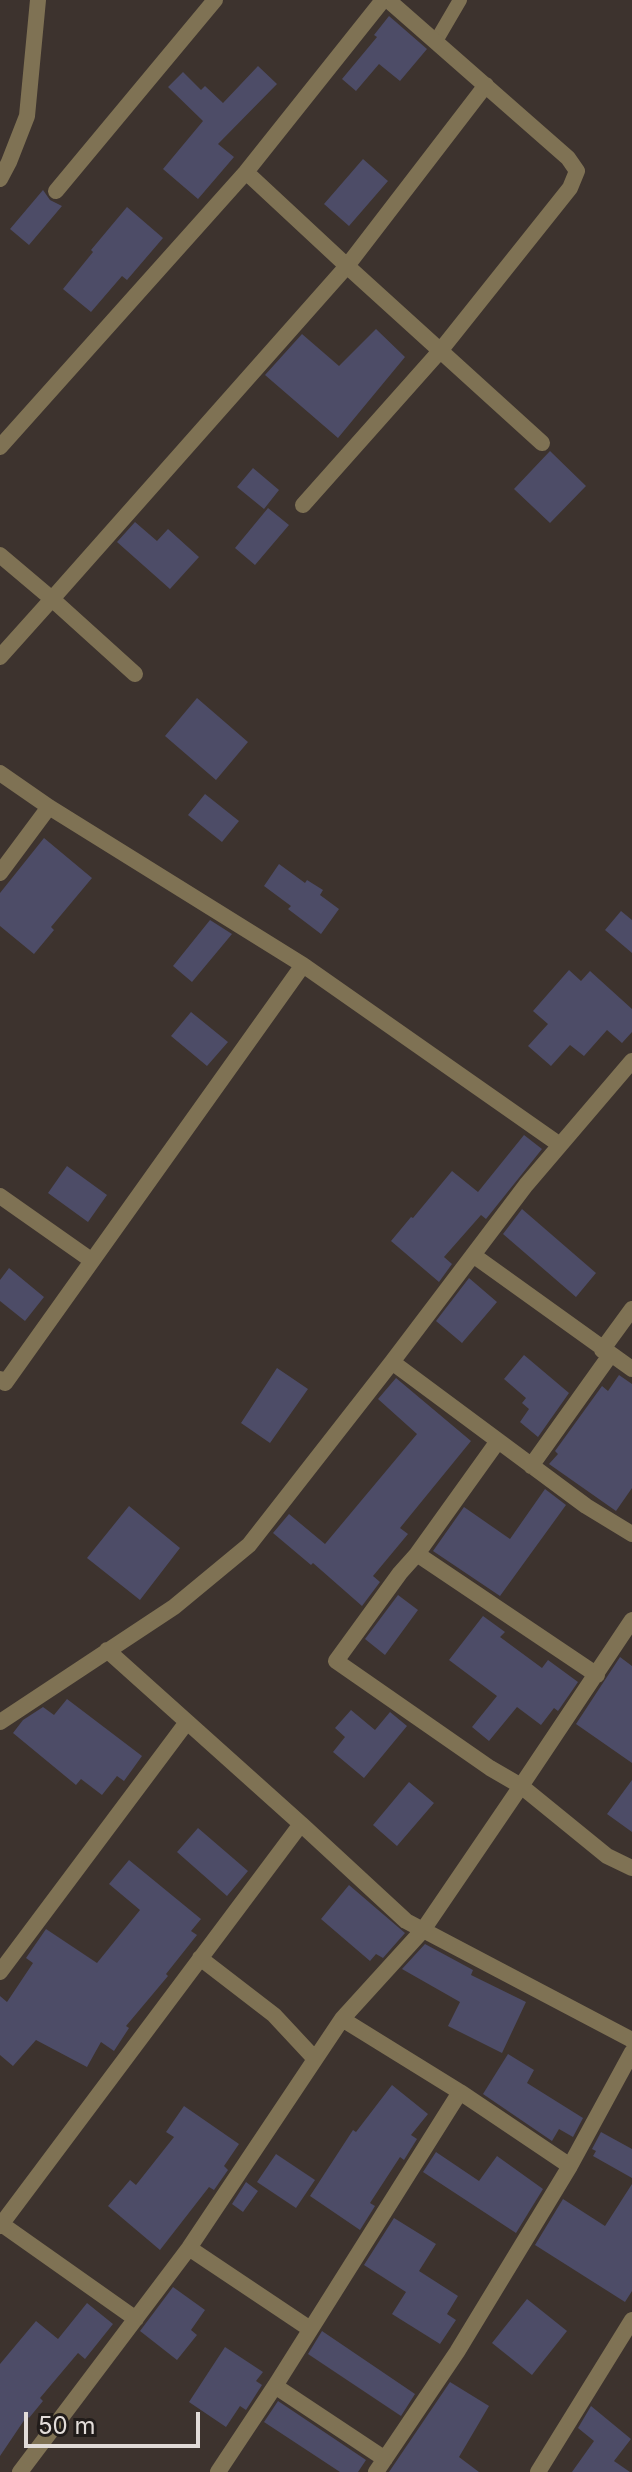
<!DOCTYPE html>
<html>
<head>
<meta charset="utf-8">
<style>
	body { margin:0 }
	#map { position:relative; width:632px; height:2472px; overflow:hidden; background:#3d332e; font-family:Inter,sans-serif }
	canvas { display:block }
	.scale { position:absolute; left:24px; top:2412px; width:176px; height:36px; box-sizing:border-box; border:4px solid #e2dcd9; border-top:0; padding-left:10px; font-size:24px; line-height:28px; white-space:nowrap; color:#e2dcd9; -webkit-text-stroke:6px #211c1a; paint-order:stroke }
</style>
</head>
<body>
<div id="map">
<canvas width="632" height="2472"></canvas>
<div class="scale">50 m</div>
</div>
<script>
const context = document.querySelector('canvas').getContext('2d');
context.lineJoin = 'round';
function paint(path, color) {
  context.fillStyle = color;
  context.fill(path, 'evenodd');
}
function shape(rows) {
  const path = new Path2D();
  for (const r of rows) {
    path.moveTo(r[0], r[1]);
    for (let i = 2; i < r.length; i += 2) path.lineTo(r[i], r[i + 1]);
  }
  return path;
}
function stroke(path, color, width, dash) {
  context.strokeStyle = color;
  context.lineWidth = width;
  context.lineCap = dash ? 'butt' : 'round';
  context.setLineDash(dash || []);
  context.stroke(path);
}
const building = shape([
	[389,16,427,49,400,81,379,64,356,91,342,79,377,37,374,35],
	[258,66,277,84,218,144,234,157,198,199,163,169,203,121,168,87,183,72,201,90,205,86,223,103],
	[363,159,388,181,349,226,324,204],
	[43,190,50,200,62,206,29,245,10,229],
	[127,207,163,238,127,280,122,276,91,312,63,289,93,252,91,250],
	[376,329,405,357,338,438,265,375,302,334,339,366],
	[550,451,586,486,550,523,514,489],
	[253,468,279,490,264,509,237,487],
	[268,508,289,525,255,565,235,548],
	[135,522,157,541,168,529,199,557,170,589,117,542],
	[197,698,248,742,216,780,165,736],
	[205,794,239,821,222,842,188,815],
	[44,838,92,878,51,927,54,930,34,954,0,926,0,893],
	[279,864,305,883,307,880,323,890,320,895,339,909,321,934,288,909,291,906,264,886],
	[621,911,632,920,632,953,605,930],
	[210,920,232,934,192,982,173,966],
	[569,970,581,981,590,971,632,1009,632,1032,622,1043,607,1030,584,1056,570,1045,551,1066,528,1046,548,1024,533,1011],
	[191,1012,228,1042,207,1066,171,1036],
	[524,1135,542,1149,486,1219,481,1215,444,1257,452,1264,439,1282,391,1241,411,1217,413,1218,452,1171,478,1192],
	[67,1166,107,1195,88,1222,48,1193],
	[522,1209,596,1273,576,1297,503,1234],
	[9,1268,44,1297,25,1321,0,1301,0,1280],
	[469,1278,497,1302,462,1343,436,1321],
	[524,1355,569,1393,538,1437,520,1422,529,1409,522,1403,526,1398,504,1379],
	[277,1368,308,1389,270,1443,241,1423],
	[619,1375,632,1384,632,1488,616,1511,549,1464,558,1454,555,1451,602,1386,608,1391],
	[396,1378,471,1441,400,1528,408,1534,373,1576,380,1582,362,1606,313,1563,311,1565,273,1533,289,1514,325,1544,417,1434,378,1399],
	[545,1489,566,1505,500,1596,433,1551,464,1507,510,1539],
	[129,1506,180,1548,140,1600,87,1558],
	[398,1595,418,1610,385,1655,365,1639],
	[483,1616,505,1632,500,1637,542,1668,548,1660,578,1682,558,1711,554,1708,541,1725,517,1707,489,1741,472,1727,497,1696,449,1660],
	[620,1657,632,1666,632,1763,576,1724],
	[67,1699,142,1756,124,1781,117,1776,102,1795,81,1779,76,1785,13,1733,23,1720,43,1707,54,1715],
	[351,1710,375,1730,390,1712,407,1726,364,1778,333,1752,345,1737,335,1728],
	[632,1780,632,1832,607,1814],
	[409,1782,434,1803,397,1846,373,1825],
	[198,1828,248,1871,227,1896,177,1852],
	[129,1860,201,1919,191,1931,197,1935,166,1974,168,1976,126,2026,129,2028,114,2051,101,2042,87,2067,36,2040,13,2066,0,2055,0,1996,7,2002,33,1963,26,1958,46,1929,97,1963,140,1910,109,1884],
	[349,1885,405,1933,383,1958,376,1954,370,1961,321,1919],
	[425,1944,473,1970,471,1975,526,2002,502,2053,448,2026,460,2002,402,1969],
	[508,2054,534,2070,527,2083,583,2118,573,2137,559,2129,552,2141,483,2094],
	[392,2085,428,2114,411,2135,417,2139,404,2160,400,2157,370,2203,375,2206,360,2230,310,2196,353,2130,356,2132],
	[184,2106,239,2144,224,2166,228,2170,214,2190,209,2187,160,2250,108,2206,130,2180,136,2185,174,2137,166,2132],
	[601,2132,632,2149,632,2178,593,2156,596,2151,592,2149],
	[436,2152,479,2181,497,2156,543,2189,516,2233,423,2172],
	[276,2154,315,2180,296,2208,257,2182],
	[246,2182,258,2191,243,2212,232,2204],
	[632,2184,632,2291,625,2302,535,2245,563,2199,605,2226],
	[394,2218,436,2244,419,2271,458,2296,447,2314,456,2320,440,2344,392,2314,406,2292,364,2265],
	[173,2287,205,2310,191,2330,197,2335,177,2360,140,2331],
	[527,2299,567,2331,532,2375,492,2343],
	[87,2303,113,2324,85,2359,78,2353,40,2398,43,2401,29,2418,27,2416,0,2456,0,2364,36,2321,58,2339],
	[322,2331,415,2394,401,2416,308,2354],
	[225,2347,263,2372,256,2381,262,2385,246,2410,240,2406,226,2427,189,2402],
	[450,2382,489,2406,459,2457,479,2472,389,2472],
	[278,2401,366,2460,358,2472,340,2472,264,2422],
	[591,2406,631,2439,614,2461,630,2472,572,2472,594,2441,578,2428]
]);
const service = shape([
	[436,41,460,0]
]);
const minor = shape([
	[246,172,347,266,486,85],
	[0,179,9,162,27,116,38,0],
	[56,191,215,0],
	[0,447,246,172,383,0],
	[303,505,440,351,570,188,577,171,568,158,388,0],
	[0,555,52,599,0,657],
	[135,674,52,599,347,266,542,443],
	[0,773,49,807,303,965,560,1145],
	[0,873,49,807],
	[0,1196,91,1260],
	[473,1255,632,1369],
	[602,1350,632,1309],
	[392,1362,586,1506,632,1534],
	[0,1379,5,1383,303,965],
	[498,1441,417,1554,597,1675],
	[531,1466,611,1354],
	[417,1554,400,1573,336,1661,490,1768,521,1786,632,1620],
	[107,1650,301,1824],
	[0,1722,174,1607,249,1545,392,1362,526,1185,632,1061],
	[200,1958,274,2015,315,2059],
	[0,1972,187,1722],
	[342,2019,460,2092],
	[0,2223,136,2319],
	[0,2226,301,1824,406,1921,632,2040],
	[189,2248,310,2329],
	[275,2386,385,2459],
	[20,2472,189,2248,342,2019,423,1930,521,1786,607,1856,632,1868],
	[218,2472,275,2386,460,2092,570,2166,632,2052],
	[376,2472,457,2352,570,2166],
	[538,2472,632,2320]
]);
paint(building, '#4d4c67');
stroke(service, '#7f7254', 14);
stroke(minor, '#7f7254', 16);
</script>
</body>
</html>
